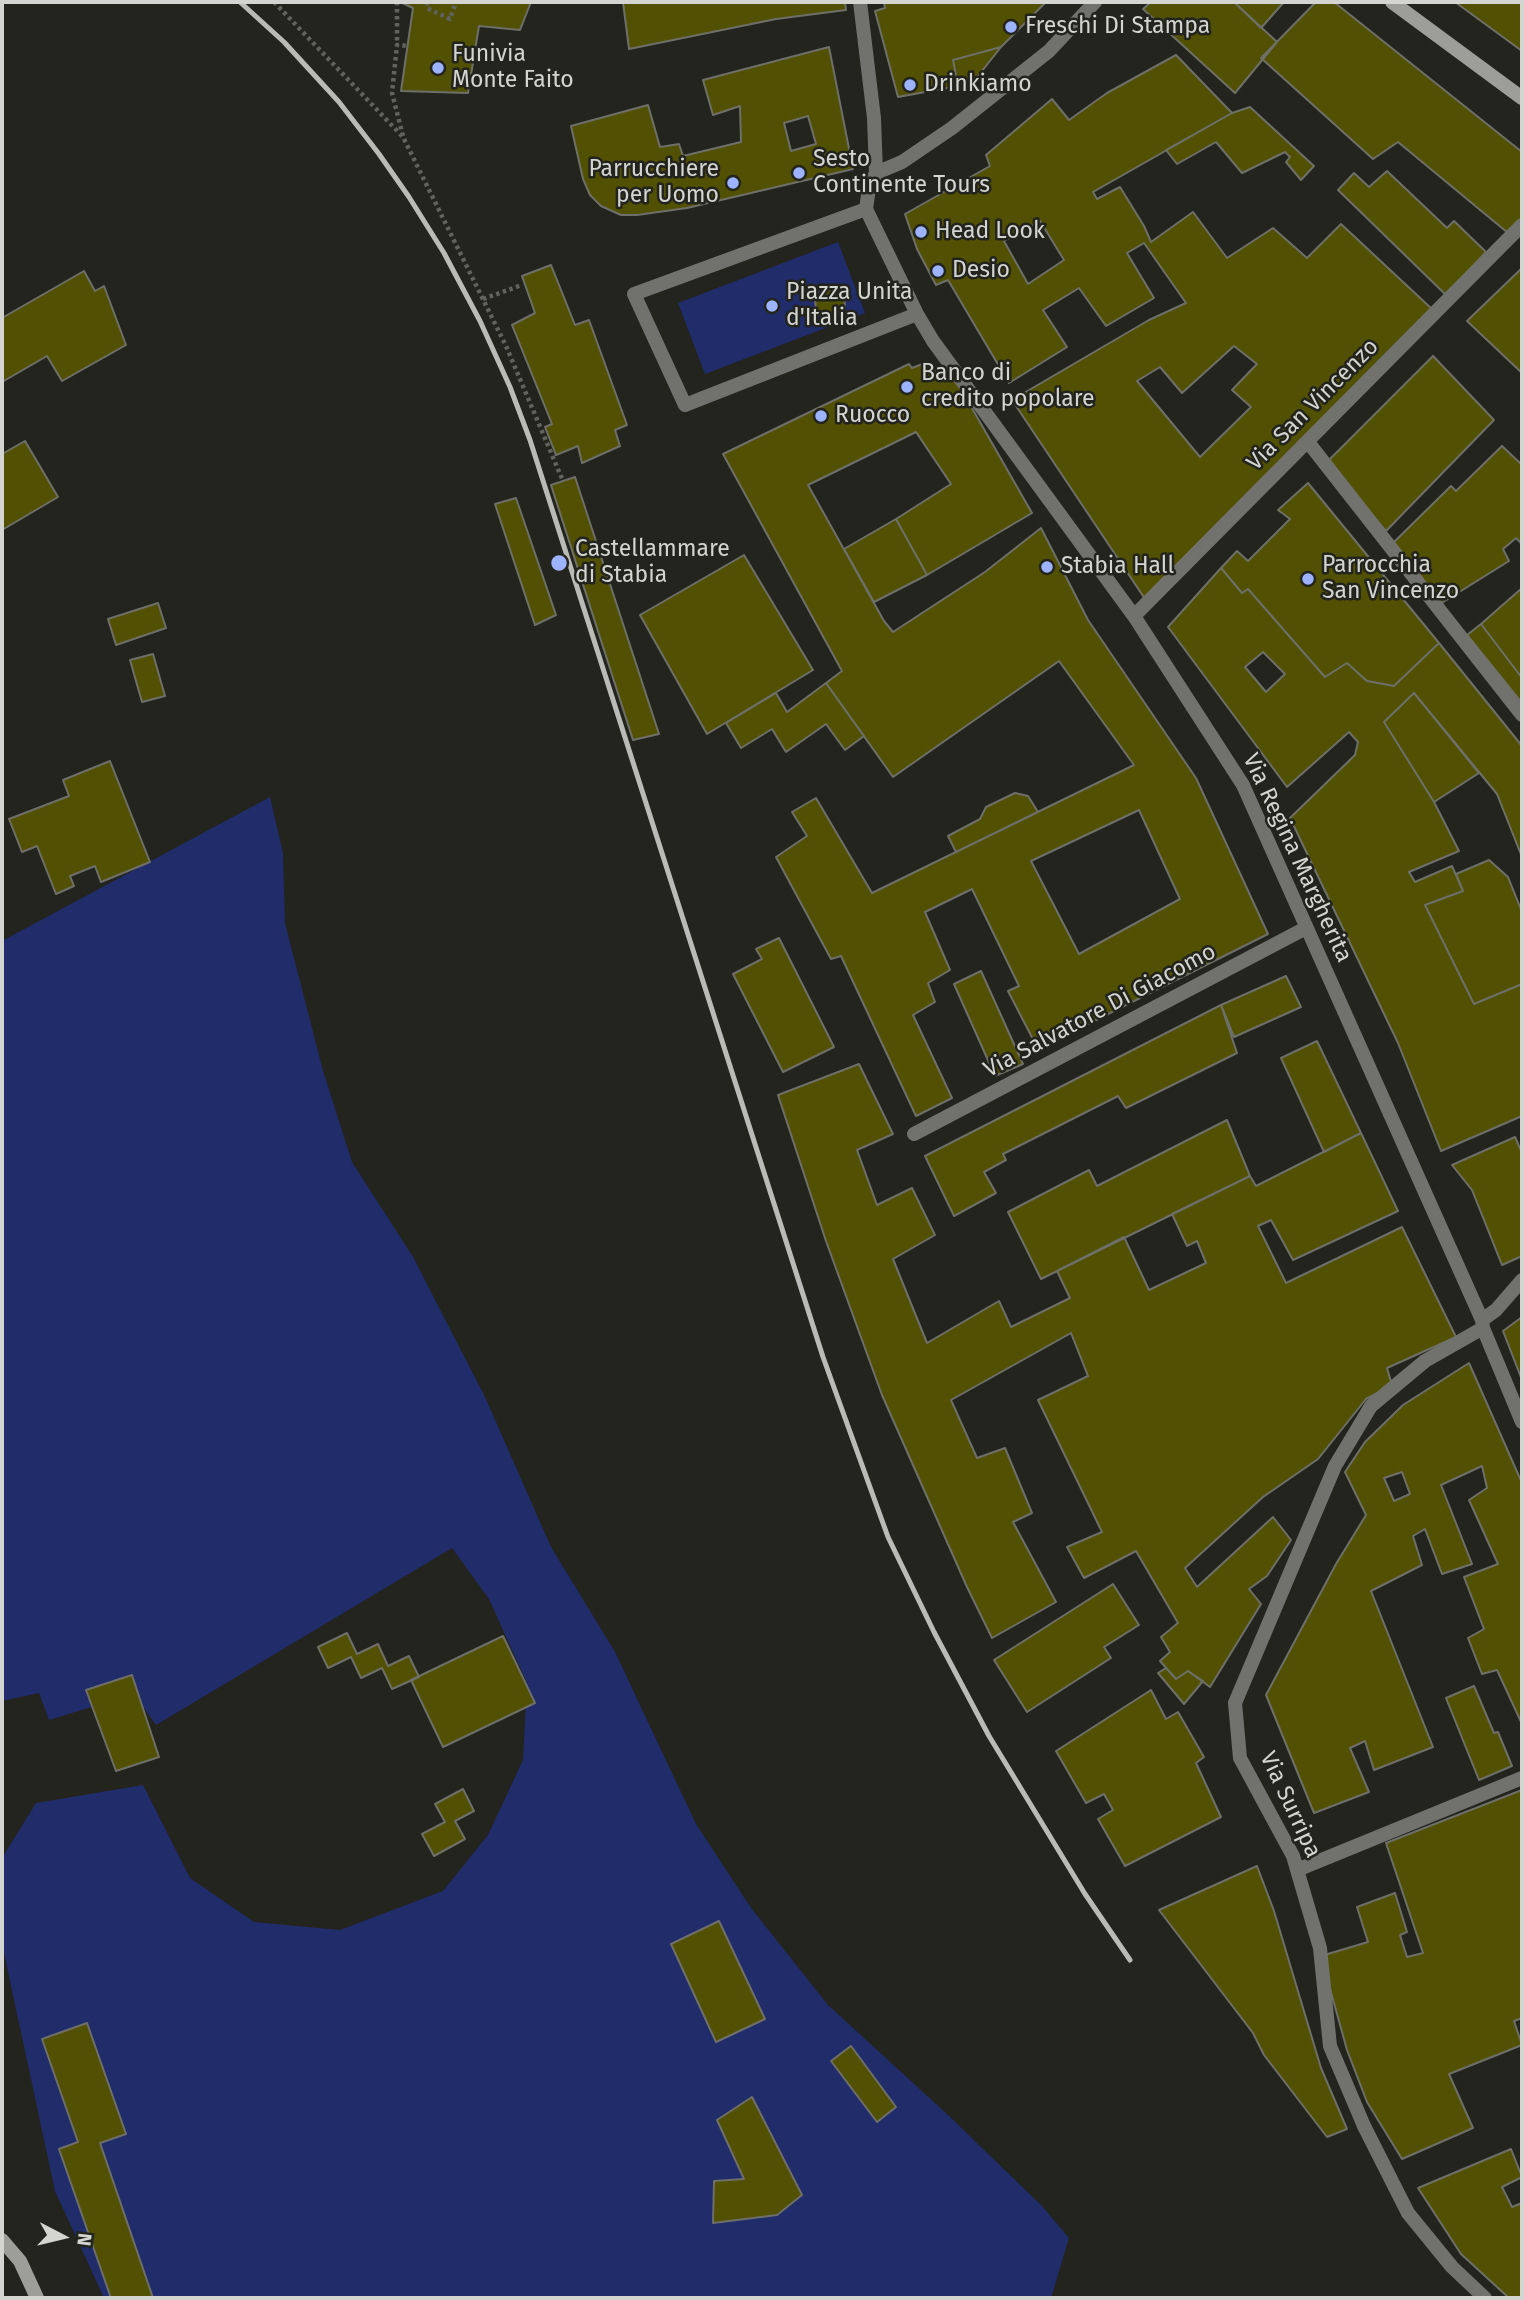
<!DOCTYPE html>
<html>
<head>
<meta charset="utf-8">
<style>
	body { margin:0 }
	#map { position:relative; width:1524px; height:2300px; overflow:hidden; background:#23241e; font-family:"Fira Sans",sans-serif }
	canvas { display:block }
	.frame { position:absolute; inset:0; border:4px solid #d4d5d1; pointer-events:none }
	.north { position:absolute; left:28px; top:2202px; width:70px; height:70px; -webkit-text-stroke:5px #23241e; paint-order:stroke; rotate:97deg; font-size:19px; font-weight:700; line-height:28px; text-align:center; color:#d4d5d1 }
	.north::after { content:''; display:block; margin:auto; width:24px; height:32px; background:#d4d5d1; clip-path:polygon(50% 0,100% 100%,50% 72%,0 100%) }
</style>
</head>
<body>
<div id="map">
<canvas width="1524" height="2300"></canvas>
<div class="frame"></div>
<div class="north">N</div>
</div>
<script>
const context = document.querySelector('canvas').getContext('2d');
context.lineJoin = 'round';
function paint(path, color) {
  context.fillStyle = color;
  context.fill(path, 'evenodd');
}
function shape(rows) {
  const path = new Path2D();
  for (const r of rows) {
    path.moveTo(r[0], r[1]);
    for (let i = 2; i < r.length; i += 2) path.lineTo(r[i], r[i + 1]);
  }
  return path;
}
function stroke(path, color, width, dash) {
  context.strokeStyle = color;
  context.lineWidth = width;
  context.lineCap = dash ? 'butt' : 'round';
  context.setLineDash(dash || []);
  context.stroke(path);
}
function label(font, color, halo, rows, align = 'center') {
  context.font = font + ' "Fira Sans",sans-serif';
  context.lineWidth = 5;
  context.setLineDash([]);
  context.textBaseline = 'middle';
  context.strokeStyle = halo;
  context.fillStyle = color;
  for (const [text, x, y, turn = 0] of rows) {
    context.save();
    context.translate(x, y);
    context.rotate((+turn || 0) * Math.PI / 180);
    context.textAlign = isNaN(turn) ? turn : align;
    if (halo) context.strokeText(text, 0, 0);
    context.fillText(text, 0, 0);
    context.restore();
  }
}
const green = shape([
	[838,242,865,313,705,374,678,303],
	[270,797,283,853,285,923,323,1071,352,1162,413,1257,485,1397,551,1547,615,1652,696,1824,751,1908,828,2005,948,2115,1042,2206,1069,2238,1051,2298,104,2298,55,2191,4,1953,2,1858,36,1803,143,1785,190,1878,254,1922,340,1930,443,1891,488,1835,523,1760,527,1683,489,1599,452,1548,156,1725,134,1694,49,1720,39,1693,2,1701,2,941]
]);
const building = shape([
	[400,2,531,2,520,30,479,26,468,93,401,91,413,8,400,2],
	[623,2,845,2,846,10,776,19,629,49,623,2],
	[884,2,1046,2,1001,47,953,60,958,86,898,97,875,11,885,8,884,2],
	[1151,2,1234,2,1277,42,1235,93,1143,9,1151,2],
	[1234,2,1284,2,1261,28,1234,2],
	[1316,2,1334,2,1522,152,1522,219,1508,233,1398,142,1373,159,1261,58,1316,2],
	[1455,2,1522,2,1522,51,1455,2],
	[829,47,853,169,687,208,637,215,621,215,601,206,590,195,583,179,571,126,648,105,660,147,679,144,683,156,741,142,740,106,713,115,703,80,829,47],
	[808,116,816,144,791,151,784,123,808,116],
	[1001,47,978,76,958,86,953,60,1001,47],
	[1176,55,1232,113,1093,192,1097,199,1120,187,1144,226,1151,242,1193,212,1227,258,1273,228,1307,258,1341,224,1433,310,1145,599,1012,400,1149,320,1186,303,1144,243,1127,253,1154,298,1106,326,1079,288,1043,310,1067,347,1009,383,948,280,936,285,917,249,905,214,990,166,986,155,1052,99,1069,120,1107,93,1176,55],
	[1040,221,1064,260,1028,284,1004,241,1040,221],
	[1234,346,1257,364,1232,390,1251,407,1200,457,1137,381,1160,367,1182,393,1234,346],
	[1250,107,1314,166,1301,180,1286,162,1290,157,1285,152,1242,173,1216,142,1177,164,1166,150,1232,113,1250,107],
	[1387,171,1447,228,1454,221,1486,252,1446,295,1338,190,1354,173,1369,187,1387,171],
	[551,265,575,325,589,320,627,425,615,430,620,446,582,463,578,446,556,455,545,427,552,424,512,325,535,313,522,276,551,265],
	[1522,268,1522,373,1467,321,1522,268],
	[84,271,95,291,104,286,126,345,62,381,47,356,2,382,2,318,84,271],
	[833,288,839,289,844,294,845,307,841,312,828,317,822,316,816,312,815,298,819,293,833,288],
	[1433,356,1494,420,1386,531,1326,463,1433,356],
	[925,363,944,378,953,375,1032,513,927,575,896,519,951,484,916,432,808,485,884,621,893,632,985,572,1041,528,1088,620,1196,778,1268,934,1038,1049,1008,991,1019,986,972,889,925,912,950,970,928,983,935,1002,913,1015,952,1098,916,1116,841,956,831,959,776,857,807,836,792,812,816,798,872,893,1134,765,1059,661,893,777,826,683,842,671,723,454,909,364,912,368,925,363],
	[1139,810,1180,899,1079,954,1031,861,1139,810],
	[25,441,58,497,2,530,2,454,25,441],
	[1502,446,1522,465,1522,544,1516,538,1503,549,1509,561,1440,604,1390,546,1451,486,1456,491,1502,446],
	[575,477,659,734,633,740,551,485,575,477],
	[1308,483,1439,643,1394,686,1367,681,1347,663,1325,677,1248,589,1242,593,1221,568,1237,551,1248,561,1290,519,1278,510,1308,483],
	[516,498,556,615,535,625,495,504,516,498],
	[896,519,927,575,874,602,844,549,896,519],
	[744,555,813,670,707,734,640,615,744,555],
	[1221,568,1242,593,1248,589,1325,677,1347,663,1367,681,1394,686,1439,643,1522,746,1522,857,1497,794,1414,693,1384,722,1434,802,1459,851,1409,872,1415,882,1452,866,1463,891,1425,905,1474,1004,1522,984,1522,1116,1441,1151,1398,1043,1290,818,1355,755,1358,742,1349,732,1287,787,1168,627,1221,568],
	[1263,652,1285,674,1266,692,1245,667,1263,652],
	[1522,588,1522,678,1481,624,1522,588],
	[158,603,166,628,116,645,108,619,158,603],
	[1481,624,1522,678,1522,703,1467,635,1481,624],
	[153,654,165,696,142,702,130,660,153,654],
	[826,683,864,736,845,750,826,724,786,752,772,729,741,748,726,723,776,693,787,712,826,683],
	[1414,693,1479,773,1434,802,1384,722,1414,693],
	[110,761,150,862,101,882,95,866,70,876,74,886,56,894,37,846,22,852,9,819,69,796,63,780,110,761],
	[1015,793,1028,796,1038,812,956,852,948,836,980,819,986,807,1015,793],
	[1489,860,1508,877,1522,912,1522,984,1474,1004,1425,905,1463,891,1456,874,1489,860],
	[779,938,834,1047,783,1072,733,974,762,959,756,949,779,938],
	[981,971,1023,1064,995,1076,954,984,981,971],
	[1286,976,1301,1007,1234,1037,1221,1005,1286,976],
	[1221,1005,1237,1053,1126,1108,1118,1096,1003,1154,1006,1160,984,1172,996,1193,954,1216,925,1156,1221,1005],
	[1317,1041,1361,1133,1324,1152,1281,1058,1317,1041],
	[859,1064,893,1134,857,1150,877,1205,912,1188,935,1235,893,1259,927,1343,999,1301,1011,1327,1070,1298,1057,1271,1124,1237,1149,1290,1206,1263,1197,1241,1187,1246,1172,1214,1250,1176,1256,1186,1361,1133,1398,1211,1293,1260,1271,1220,1258,1226,1286,1283,1402,1227,1456,1337,1387,1368,1392,1385,1366,1399,1318,1459,1263,1497,1185,1568,1197,1587,1273,1517,1291,1540,1267,1576,1249,1589,1261,1604,1210,1687,1188,1671,1176,1679,1160,1661,1170,1652,1161,1637,1178,1623,1136,1551,1084,1578,1067,1547,1102,1532,1038,1400,1088,1376,1071,1333,951,1400,977,1458,1005,1448,1032,1513,1013,1522,1056,1602,992,1638,967,1587,882,1395,826,1241,778,1095,859,1064],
	[1227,1120,1250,1176,1041,1279,1008,1212,1089,1170,1097,1186,1227,1120],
	[1515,1137,1522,1153,1522,1256,1502,1265,1472,1190,1452,1165,1515,1137],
	[1522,1317,1522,1380,1503,1331,1522,1317],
	[1469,1363,1522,1483,1522,1724,1497,1670,1482,1674,1468,1638,1484,1629,1464,1577,1498,1564,1469,1500,1487,1488,1482,1466,1441,1485,1472,1564,1442,1574,1425,1529,1413,1536,1422,1565,1371,1591,1433,1747,1374,1770,1365,1741,1350,1748,1369,1792,1314,1813,1266,1695,1336,1564,1366,1515,1345,1472,1365,1442,1403,1405,1469,1363],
	[1402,1472,1410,1494,1394,1501,1384,1478,1402,1472],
	[1113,1584,1139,1625,1104,1647,1111,1658,1027,1712,994,1660,1113,1584],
	[347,1633,357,1654,378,1644,388,1666,409,1656,419,1677,392,1689,382,1668,361,1678,351,1657,328,1668,318,1647,347,1633],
	[503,1636,535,1703,443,1747,411,1680,503,1636],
	[1166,1668,1176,1679,1188,1671,1203,1681,1184,1704,1158,1673,1166,1668],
	[132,1675,159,1757,116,1771,86,1690,132,1675],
	[1474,1686,1494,1733,1498,1732,1512,1766,1479,1780,1446,1698,1474,1686],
	[1151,1690,1166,1719,1178,1712,1204,1757,1196,1763,1221,1817,1125,1866,1098,1819,1113,1810,1104,1794,1086,1803,1056,1751,1151,1690],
	[463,1789,474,1811,455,1821,465,1839,434,1856,422,1834,445,1822,435,1804,463,1789],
	[1522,1790,1522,2018,1514,2021,1522,2045,1449,2074,1473,2128,1402,2159,1367,2102,1347,2050,1321,1956,1368,1942,1357,1907,1395,1893,1407,1932,1400,1935,1407,1957,1423,1953,1386,1843,1522,1790],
	[1257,1866,1274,1911,1321,2068,1347,2129,1327,2137,1264,2055,1253,2033,1159,1910,1257,1866],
	[719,1921,765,2019,716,2042,671,1944,719,1921],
	[87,2023,126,2134,100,2143,153,2298,111,2298,59,2149,78,2142,42,2039,87,2023],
	[851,2046,896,2107,877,2122,831,2061,851,2046],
	[752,2097,802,2195,777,2215,713,2223,714,2181,744,2179,717,2120,752,2097],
	[1511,2149,1522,2177,1502,2187,1512,2207,1522,2203,1522,2298,1509,2298,1461,2254,1418,2188,1511,2149]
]);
const path = shape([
	[274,2,403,137,506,346,563,481],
	[397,2,397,45],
	[427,2,427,8,450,19,456,2],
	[403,136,392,93,397,45,408,46],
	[483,299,522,285]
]);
const street = shape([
	[860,2,874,118,876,173,869,188,866,209,917,314,933,341,1134,616,1243,785,1482,1320,1483,1328,1522,1422],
	[876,173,902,162,952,128,1049,51,1095,2],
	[866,209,634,294,685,405,917,314],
	[1308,442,1522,715],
	[1134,616,1522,225],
	[914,1134,1306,928],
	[1482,1320,1496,1310,1522,1280],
	[1483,1328,1425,1361,1371,1406,1335,1466,1235,1703,1240,1758,1293,1856,1320,1948,1330,2046,1364,2126,1408,2213,1452,2267,1485,2298],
	[1297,1870,1522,1778]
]);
const secondary = shape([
	[1392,2,1522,98],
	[2,2240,20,2261,37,2298]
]);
const rail = shape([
	[240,2,284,42,339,102,379,154,409,197,444,253,480,321,510,387,530,440,823,1357,888,1537,934,1632,989,1736,1085,1894,1130,1960]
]);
const markers = [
	[1011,27,7,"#9eb3fd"],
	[438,68,7,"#9eb3fd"],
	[910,85,7,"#9eb3fd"],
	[799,173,7,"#9eb3fd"],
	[733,183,7,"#9eb3fd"],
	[921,232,7,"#9eb3fd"],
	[938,271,7,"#9eb3fd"],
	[772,306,7,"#9eb3fd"],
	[907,387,7,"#9eb3fd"],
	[821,416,7,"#9eb3fd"],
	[559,563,9,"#9eb3fd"],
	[1047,567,7,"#9eb3fd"],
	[1308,579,7,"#9eb3fd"]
];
const poiNames = [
	["Freschi Di Stampa",1025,27],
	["Funivia",452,55],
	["Monte Faito",452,81],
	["Drinkiamo",924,85],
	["Sesto",813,160],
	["Continente Tours",813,186],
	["Parrucchiere",719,170,"right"],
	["per Uomo",719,196,"right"],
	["Head Look",935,232],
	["Desio",952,271],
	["Piazza Unita",786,293],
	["d'Italia",786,319],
	["Banco di",921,374],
	["credito popolare",921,400],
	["Ruocco",835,416],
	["Castellammare",575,550],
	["di Stabia",575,576],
	["Parrocchia",1322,566],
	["San Vincenzo",1322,592],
	["Stabia Hall",1061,567]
];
const streetNames = [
	["Via San Vincenzo",1313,405,-45],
	["Via Regina Margherita",1297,858,65],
	["Via Salvatore Di Giacomo",1100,1011,-28],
	["Via Surripa",1290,1805,65]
];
paint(green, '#212c6a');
paint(building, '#515003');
stroke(building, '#6f6f69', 2);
stroke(path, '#61625d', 4.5, [3.5, 3.5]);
stroke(street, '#71716e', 14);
stroke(secondary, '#9d9d99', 14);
stroke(rail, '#babbb7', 5);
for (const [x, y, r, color] of markers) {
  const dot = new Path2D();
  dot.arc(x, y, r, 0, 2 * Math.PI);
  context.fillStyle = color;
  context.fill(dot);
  stroke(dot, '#23241e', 2.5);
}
label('23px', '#d4d5d1', '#23241e', poiNames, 'left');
label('23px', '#d4d5d1', '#23241e', streetNames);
</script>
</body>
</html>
